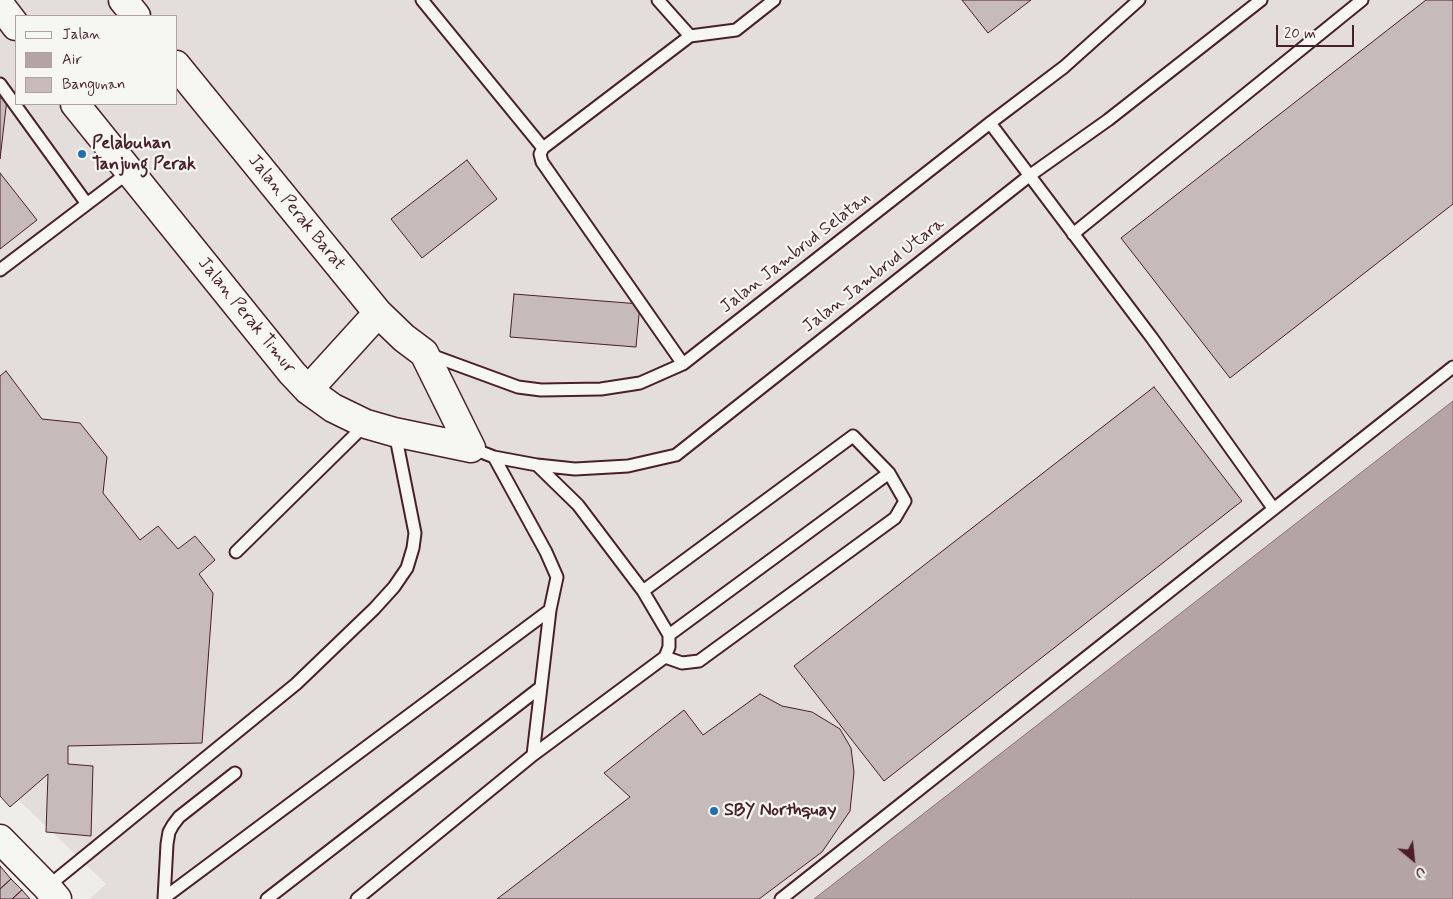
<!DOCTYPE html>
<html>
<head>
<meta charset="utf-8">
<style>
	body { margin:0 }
	#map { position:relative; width:1453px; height:899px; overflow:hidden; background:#efedea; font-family:Mynerve,sans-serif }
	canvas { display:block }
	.legend { position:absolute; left:15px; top:15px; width:162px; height:90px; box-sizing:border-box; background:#f6f6f2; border:1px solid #b1a0a2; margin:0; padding:6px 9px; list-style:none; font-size:15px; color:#4a1f2b }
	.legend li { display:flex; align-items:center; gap:10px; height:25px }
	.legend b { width:25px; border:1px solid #b1a0a2 }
	.north { position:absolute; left:1388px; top:834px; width:50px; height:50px; -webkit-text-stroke:4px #f6f6f2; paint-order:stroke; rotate:152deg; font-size:14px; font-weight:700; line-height:20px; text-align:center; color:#4a1f2b }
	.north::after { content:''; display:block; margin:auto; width:18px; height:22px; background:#4a1f2b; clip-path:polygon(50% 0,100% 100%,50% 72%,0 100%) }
	.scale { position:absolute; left:1276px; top:25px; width:78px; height:22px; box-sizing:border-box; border:2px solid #4a1f2b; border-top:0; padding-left:6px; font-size:15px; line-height:18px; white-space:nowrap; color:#4a1f2b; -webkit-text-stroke:4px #f6f6f2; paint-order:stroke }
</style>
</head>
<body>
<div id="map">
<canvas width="1453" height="899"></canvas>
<ul class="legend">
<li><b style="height:6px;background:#f6f6f2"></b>Jalan</li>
<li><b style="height:14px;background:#b4a4a5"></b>Air</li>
<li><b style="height:14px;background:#c6babb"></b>Bangunan</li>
</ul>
<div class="north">U</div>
<div class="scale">20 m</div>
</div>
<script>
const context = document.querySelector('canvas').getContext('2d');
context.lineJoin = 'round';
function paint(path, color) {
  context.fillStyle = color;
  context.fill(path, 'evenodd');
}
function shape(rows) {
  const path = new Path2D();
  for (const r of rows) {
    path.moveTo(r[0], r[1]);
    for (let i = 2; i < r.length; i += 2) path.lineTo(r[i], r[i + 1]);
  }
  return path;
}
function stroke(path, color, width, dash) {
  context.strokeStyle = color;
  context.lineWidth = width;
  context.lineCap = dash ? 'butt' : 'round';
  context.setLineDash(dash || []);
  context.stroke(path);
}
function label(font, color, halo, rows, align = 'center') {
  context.font = font + ' Mynerve,sans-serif';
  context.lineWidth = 4.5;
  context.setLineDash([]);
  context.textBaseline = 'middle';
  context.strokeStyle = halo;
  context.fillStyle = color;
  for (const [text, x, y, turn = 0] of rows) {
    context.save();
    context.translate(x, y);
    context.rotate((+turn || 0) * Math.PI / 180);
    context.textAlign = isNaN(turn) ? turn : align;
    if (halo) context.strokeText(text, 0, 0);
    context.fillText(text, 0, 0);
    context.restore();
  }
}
const built = shape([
	[0,0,1453,0,1453,401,813,899,89,899,106,884,0,782],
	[16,16,176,16,176,104,16,104]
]);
const water = shape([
	[1453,401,1453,899,814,899,1453,401]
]);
const building = shape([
	[962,0,1031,0,988,33,962,0],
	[1426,0,1453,0,1453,204,1230,378,1121,238,1426,0],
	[0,98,7,99,0,159,0,98],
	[467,160,497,199,422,258,391,219,467,160],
	[0,173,37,220,0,249,0,173],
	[514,294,640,304,636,347,510,337,514,294],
	[6,371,42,419,80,423,107,457,103,493,140,540,158,526,178,549,195,536,215,560,199,574,213,593,202,743,68,746,68,764,93,766,91,836,46,832,48,774,10,807,0,796,0,376,6,371],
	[1154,387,1242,501,884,781,794,666,1154,387],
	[760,694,782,706,812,712,840,729,851,748,854,772,850,811,822,852,759,899,497,899,630,797,604,773,684,710,703,735,760,694],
	[0,866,11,879,0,889,0,866],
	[11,879,22,890,12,899,0,899,0,889,11,879],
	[22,890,30,899,12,899,22,890]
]);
const service = shape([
	[422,0,543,148],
	[658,0,690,36],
	[0,84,87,204],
	[990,123,1152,338,1273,508],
	[1073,234,1362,0],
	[0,270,129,172],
	[428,354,518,387,541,390,601,389,640,383,683,364,990,123,1064,67,1139,0],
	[683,364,542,162,540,154,543,148,690,36,736,30,774,0],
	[471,448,494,457,537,465,575,469,628,466,676,455,1029,176,1108,120,1261,0],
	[494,457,546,552,557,577,550,610,533,755],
	[236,552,366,424],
	[643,591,853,436,889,473,905,501,895,518,699,661,682,663,665,657],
	[669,635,889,473],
	[47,887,296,684,374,609,394,587,407,568,413,548,415,533,395,433],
	[164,898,550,610],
	[164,899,167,844,169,832,173,825,179,817,235,773],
	[267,899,541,687],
	[357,899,533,755,665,657,669,647,669,635,643,591,578,505,537,465],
	[781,899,1453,367]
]);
const tertiary = shape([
	[0,839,47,887,57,899]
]);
const trunk = shape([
	[123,0,136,16],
	[0,5,16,26],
	[176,65,378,313,404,338,424,353,471,448],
	[75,104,292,373,308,390,333,408,366,424,394,432,471,448],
	[308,390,378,313]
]);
const markers = [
	[82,154,5,"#1f6fb2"],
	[714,811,5,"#1f6fb2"]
];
const poiNames = [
	["Pelabuhan",92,144],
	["Tanjung Perak",92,165],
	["SBY Northquay",724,811]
];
const streetNames = [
	["Jalan Perak Barat",296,213,51],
	["Jalan Jambrud Selatan",796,253,-38],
	["Jalan Jambrud Utara",874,276,-38],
	["Jalan Perak Timur",246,316,51]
];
paint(built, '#e3dedc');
paint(water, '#b4a4a5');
stroke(water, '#8a6f74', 1);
paint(building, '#c6babb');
stroke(building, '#4a1f2b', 1);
stroke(service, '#4a1f2b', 15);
stroke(tertiary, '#4a1f2b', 31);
stroke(trunk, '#4a1f2b', 31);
stroke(service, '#f6f6f2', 11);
stroke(tertiary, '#f6f6f2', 28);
stroke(trunk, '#f6f6f2', 28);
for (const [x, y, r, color] of markers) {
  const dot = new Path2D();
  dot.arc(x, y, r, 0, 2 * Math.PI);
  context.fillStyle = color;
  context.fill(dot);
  stroke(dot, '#f6f6f2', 2);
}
label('bold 18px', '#4a1f2b', '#f6f6f2', poiNames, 'left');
label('18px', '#4a1f2b', '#f6f6f2', streetNames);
</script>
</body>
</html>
